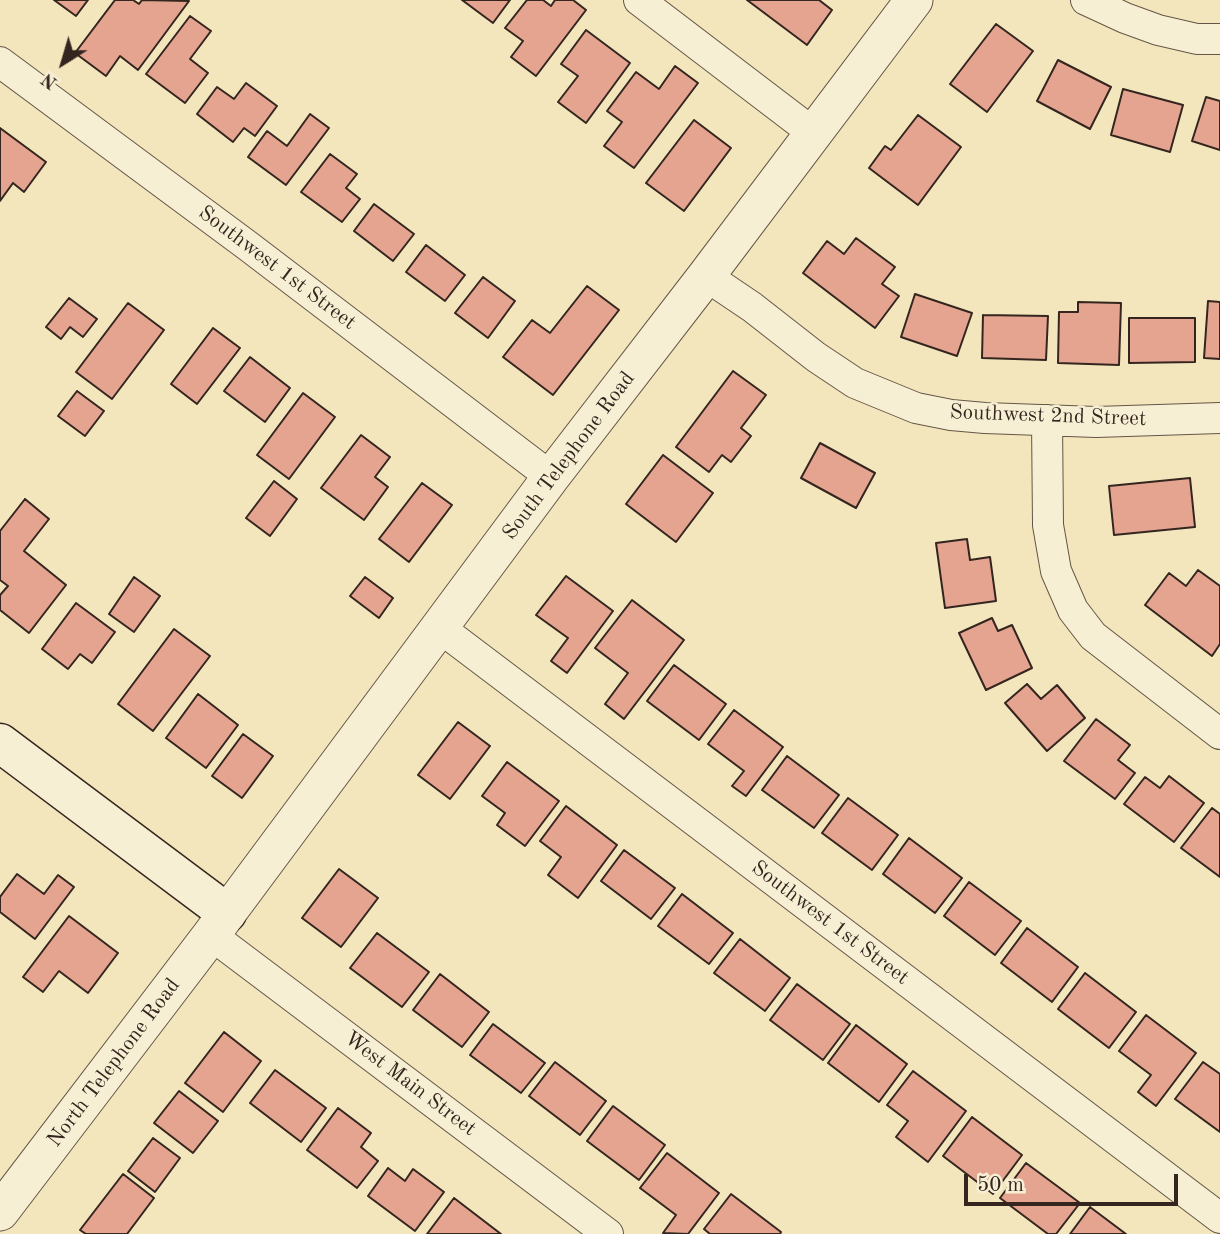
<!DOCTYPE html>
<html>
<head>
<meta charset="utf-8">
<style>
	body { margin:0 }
	#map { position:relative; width:1220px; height:1234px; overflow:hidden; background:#f3e6bd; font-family:"Old Standard TT",serif }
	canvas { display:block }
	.north { position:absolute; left:28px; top:28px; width:70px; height:70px; -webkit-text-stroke:5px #f7efd4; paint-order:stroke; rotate:217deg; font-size:19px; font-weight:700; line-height:28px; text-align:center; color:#34261f }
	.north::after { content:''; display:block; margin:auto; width:24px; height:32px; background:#34261f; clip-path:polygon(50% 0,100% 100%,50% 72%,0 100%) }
	.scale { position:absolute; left:964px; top:1174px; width:214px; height:32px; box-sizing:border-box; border:4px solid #34261f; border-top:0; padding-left:9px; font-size:21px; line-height:24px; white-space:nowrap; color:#34261f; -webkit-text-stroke:5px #f7efd4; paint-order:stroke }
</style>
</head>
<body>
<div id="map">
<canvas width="1220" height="1234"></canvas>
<div class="north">N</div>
<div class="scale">50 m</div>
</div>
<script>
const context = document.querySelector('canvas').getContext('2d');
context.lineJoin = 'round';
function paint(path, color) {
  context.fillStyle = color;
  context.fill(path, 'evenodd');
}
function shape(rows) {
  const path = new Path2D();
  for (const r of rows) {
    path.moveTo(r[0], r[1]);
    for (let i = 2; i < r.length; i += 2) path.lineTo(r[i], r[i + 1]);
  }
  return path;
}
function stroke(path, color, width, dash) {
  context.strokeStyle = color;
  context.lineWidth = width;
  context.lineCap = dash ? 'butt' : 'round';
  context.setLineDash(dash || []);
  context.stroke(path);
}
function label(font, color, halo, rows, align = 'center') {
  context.font = font + ' "Old Standard TT",serif';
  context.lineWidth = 5;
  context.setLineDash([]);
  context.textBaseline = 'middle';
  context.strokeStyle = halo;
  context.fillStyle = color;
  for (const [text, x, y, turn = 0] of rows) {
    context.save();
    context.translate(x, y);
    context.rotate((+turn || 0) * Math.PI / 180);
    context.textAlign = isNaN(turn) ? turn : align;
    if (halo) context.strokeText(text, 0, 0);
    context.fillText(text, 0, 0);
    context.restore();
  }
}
const building = shape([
	[54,0,88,0,76,16,54,0],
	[115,0,133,0,139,4,142,0,189,1,138,70,120,56,106,76,75,53,115,0],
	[462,0,510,0,493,23,462,0],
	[527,0,543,0,551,6,555,0,573,0,586,10,536,76,511,57,523,41,505,28,527,0],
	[747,0,819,0,832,10,807,45,747,0],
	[190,16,211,31,190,59,208,73,185,103,146,74,190,16],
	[996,24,1033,51,987,112,950,84,996,24],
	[586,30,630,63,586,123,558,102,578,76,561,64,586,30],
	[1058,60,1111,87,1090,129,1037,101,1058,60],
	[675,66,698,83,634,168,604,146,622,122,607,111,636,72,659,89,675,66],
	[246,83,277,106,255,136,244,128,233,142,197,114,217,87,234,99,246,83],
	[1123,89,1183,105,1170,152,1111,135,1123,89],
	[1206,97,1220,101,1220,150,1192,141,1206,97],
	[310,114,329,128,286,185,248,157,267,131,287,146,310,114],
	[918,115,961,147,918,205,869,168,885,146,891,150,918,115],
	[694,120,731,148,684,211,646,183,694,120],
	[0,128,46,162,24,192,13,183,0,201,0,128],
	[330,154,357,174,346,188,360,199,342,222,301,192,330,154],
	[374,204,414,234,393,261,354,231,374,204],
	[856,238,895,267,882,284,899,296,875,328,803,273,827,241,844,254,856,238],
	[426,245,465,275,445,301,406,272,426,245],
	[483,277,515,301,488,338,455,313,483,277],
	[587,286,619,310,553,395,503,357,532,320,550,333,587,286],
	[915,294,972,313,957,356,901,337,915,294],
	[69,298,97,319,83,337,70,327,61,339,46,327,69,298],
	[1208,301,1220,302,1220,359,1204,358,1208,301],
	[1078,302,1121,303,1119,365,1058,363,1059,312,1078,312,1078,302],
	[128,303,164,330,112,399,76,372,128,303],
	[983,315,1048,316,1046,360,982,358,983,315],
	[1129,318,1195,318,1195,362,1129,363,1129,318],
	[213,328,240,348,197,404,171,384,213,328],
	[250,357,290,388,265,422,224,391,250,357],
	[733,371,766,395,741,428,751,436,731,462,722,455,709,472,676,447,733,371],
	[77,391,104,411,85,436,58,416,77,391],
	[303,393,335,417,289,479,257,455,303,393],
	[361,435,390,457,375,477,388,487,364,520,321,488,361,435],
	[820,443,875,473,856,508,801,478,820,443],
	[663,455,713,493,676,542,626,504,663,455],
	[1190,478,1195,527,1114,535,1109,486,1190,478],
	[274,481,297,499,270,536,246,518,274,481],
	[422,483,452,505,409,562,379,539,422,483],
	[25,499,49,519,24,551,66,585,29,633,0,610,0,595,8,586,0,580,0,531,25,499],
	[967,539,970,560,990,557,996,601,945,608,936,543,967,539],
	[1198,570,1220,586,1220,644,1212,656,1145,605,1169,573,1186,586,1198,570],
	[566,576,613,611,567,673,551,661,568,638,536,615,566,576],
	[134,577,160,596,134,632,109,614,134,577],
	[365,577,393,598,379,618,350,596,365,577],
	[632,600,684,640,624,719,605,704,628,673,595,648,632,600],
	[76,603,115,632,92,663,80,654,68,669,42,649,76,603],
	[992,618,998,631,1012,625,1032,668,986,690,959,633,992,618],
	[174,629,210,656,153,731,118,704,174,629],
	[674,665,726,704,699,740,647,701,674,665],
	[1027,684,1041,699,1057,685,1085,718,1047,751,1005,703,1027,684],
	[198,694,238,725,206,768,166,738,198,694],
	[734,710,783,747,746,796,732,786,744,771,708,744,734,710],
	[1096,719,1130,745,1118,760,1135,773,1115,799,1064,761,1096,719],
	[458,722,490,746,450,799,418,775,458,722],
	[243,734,273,756,242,798,212,776,243,734],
	[787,756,839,795,814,828,762,790,787,756],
	[507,762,559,801,525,846,497,825,505,813,482,796,507,762],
	[1169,776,1204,803,1174,842,1124,804,1145,777,1160,788,1169,776],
	[848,798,898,835,872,870,822,833,848,798],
	[566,806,617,845,578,898,548,875,561,857,540,841,566,806],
	[1212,808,1220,814,1220,877,1181,848,1212,808],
	[909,838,962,878,935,913,883,874,909,838],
	[624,850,675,888,651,919,601,881,624,850],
	[339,869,378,898,341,947,302,918,339,869],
	[17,874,44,894,58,875,74,887,35,939,0,912,0,897,17,874],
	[969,882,1021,921,995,955,944,916,969,882],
	[682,894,733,933,709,964,658,926,682,894],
	[69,916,118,953,88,993,59,971,43,992,23,977,69,916],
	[1027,928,1078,967,1052,1002,1001,963,1027,928],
	[377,933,429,972,402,1007,350,968,377,933],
	[740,939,790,978,765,1011,714,973,740,939],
	[1085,973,1136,1012,1109,1048,1058,1009,1085,973],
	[440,974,489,1012,462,1047,413,1010,440,974],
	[797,984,850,1024,823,1060,770,1020,797,984],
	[1146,1015,1196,1053,1156,1106,1138,1092,1151,1075,1119,1051,1146,1015],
	[493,1024,545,1063,521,1093,470,1055,493,1024],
	[856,1025,907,1064,879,1102,828,1063,856,1025],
	[224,1032,261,1061,223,1112,185,1083,224,1032],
	[555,1062,606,1101,580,1135,529,1096,555,1062],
	[1203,1062,1220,1074,1220,1132,1175,1099,1203,1062],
	[275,1070,326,1108,301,1142,250,1103,275,1070],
	[913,1071,966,1111,928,1162,896,1137,908,1121,887,1105,913,1071],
	[179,1091,218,1121,193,1153,154,1123,179,1091],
	[613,1106,665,1145,639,1180,587,1141,613,1106],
	[338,1108,371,1133,361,1147,378,1161,357,1188,307,1150,338,1108],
	[972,1117,1022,1155,993,1194,943,1156,972,1117],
	[153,1138,180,1158,155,1192,128,1171,153,1138],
	[667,1153,719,1193,688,1234,663,1233,676,1215,640,1188,667,1153],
	[1026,1163,1080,1203,1056,1234,1048,1234,1000,1198,1026,1163],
	[388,1168,405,1181,413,1169,444,1192,415,1231,368,1196,388,1168],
	[123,1174,154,1198,127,1234,86,1234,80,1230,123,1174],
	[731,1194,781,1232,780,1234,710,1234,704,1229,731,1194],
	[454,1198,501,1234,427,1234,454,1198],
	[1090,1207,1126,1234,1070,1234,1090,1207]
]);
const minor = shape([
	[639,0,812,132],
	[1086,0,1125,18,1158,30,1197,39,1220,39],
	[0,62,248,246,551,477],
	[706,276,752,307,816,357,855,383,916,408,951,415,985,418,1096,422,1220,418],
	[1047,420,1048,525,1056,571,1073,610,1093,636,1220,734],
	[440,628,1220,1218],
	[211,935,608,1234]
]);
const tertiary = shape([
	[0,1212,211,935,551,477,706,276,914,0]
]);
const secondary = shape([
	[0,743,227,913]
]);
const streetNames = [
	["Southwest 1st Street",277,268,37],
	["Southwest 2nd Street",1048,416,2],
	["South Telephone Road",569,456,-53],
	["Southwest 1st Street",830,923,37],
	["North Telephone Road",114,1063,-53],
	["West Main Street",410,1084,37]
];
paint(building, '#e5a490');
stroke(building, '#34261f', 2);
stroke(minor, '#645646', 32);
stroke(tertiary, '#645646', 39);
stroke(secondary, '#34261f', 41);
stroke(minor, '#f7efd4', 30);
stroke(tertiary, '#f7efd4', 37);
stroke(secondary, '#f7efd4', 38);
label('21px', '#34261f', '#f7efd4', streetNames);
</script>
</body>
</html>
